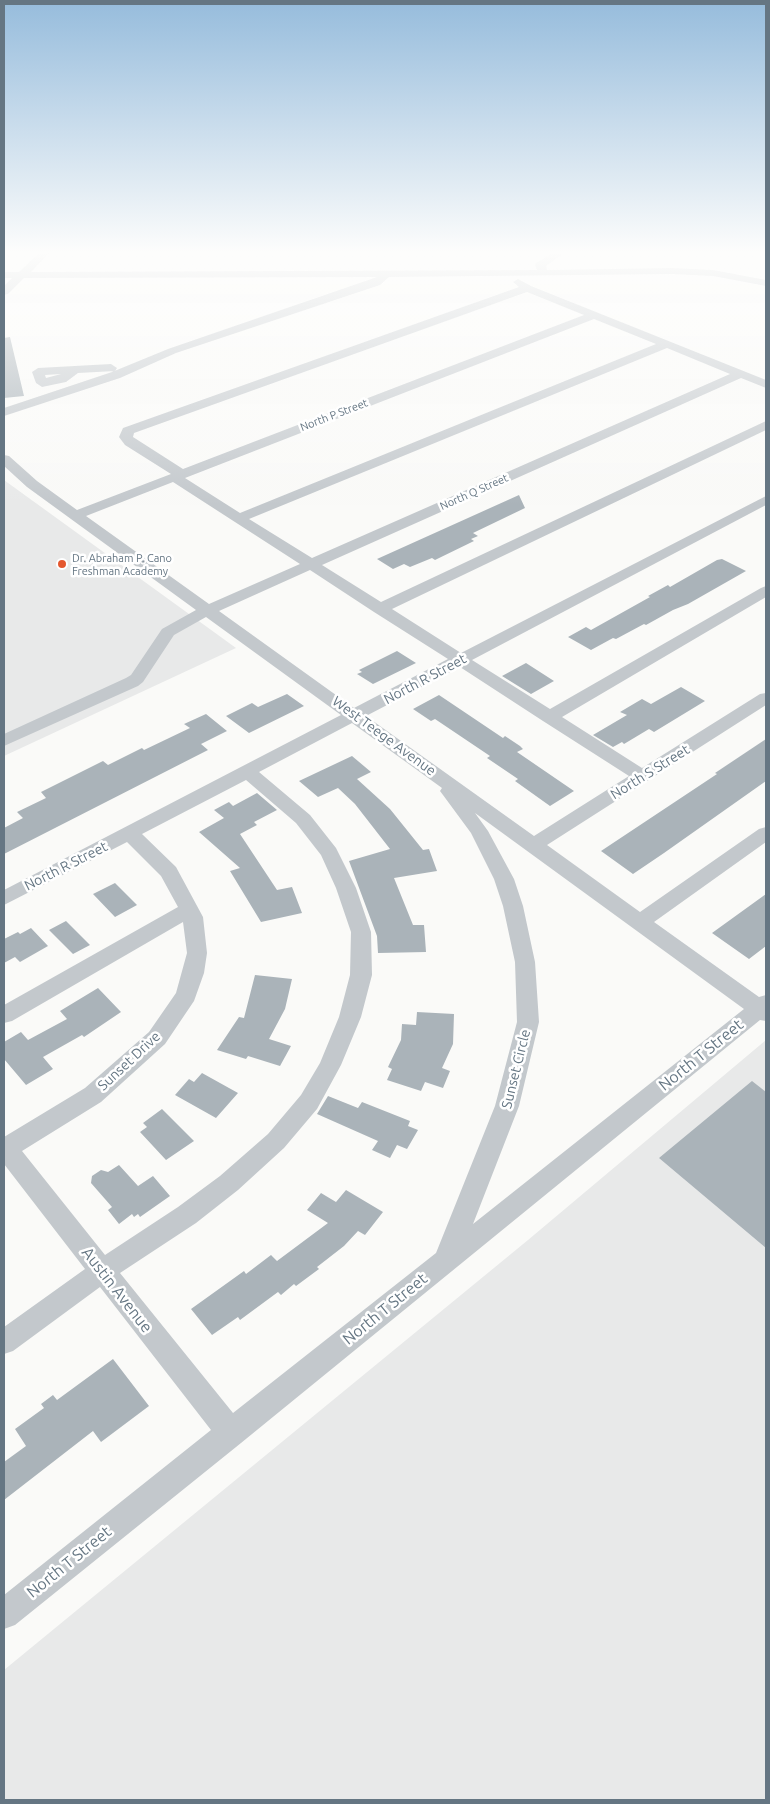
<!DOCTYPE html>
<html>
<head>
<meta charset="utf-8">
<style>
	body { margin:0 }
	#map { position:relative; width:770px; height:1804px; overflow:hidden; background:#fafaf8; font-family:Ubuntu,sans-serif }
	canvas { display:block }
	.frame { position:absolute; inset:0; border:5px solid #657683; pointer-events:none }
</style>
</head>
<body>
<div id="map">
<canvas width="770" height="1804"></canvas>
<div class="frame"></div>
</div>
<script>
const context = document.querySelector('canvas').getContext('2d');
context.lineJoin = 'round';
function paint(path, color) {
  context.fillStyle = color;
  context.fill(path, 'evenodd');
}
function shape(rows) {
  const path = new Path2D();
  for (const r of rows) {
    path.moveTo(r[0], r[1]);
    for (let i = 2; i < r.length; i += 2) path.lineTo(r[i], r[i + 1]);
  }
  return path;
}
function stroke(path, color, width, dash) {
  context.strokeStyle = color;
  context.lineWidth = width;
  context.lineCap = dash ? 'butt' : 'round';
  context.setLineDash(dash || []);
  context.stroke(path);
}
function label(font, color, halo, rows, align = 'center') {
  context.font = font + ' Ubuntu,sans-serif';
  context.lineWidth = 5;
  context.setLineDash([]);
  context.textBaseline = 'middle';
  context.strokeStyle = halo;
  context.fillStyle = color;
  for (const [text, x, y, turn = 0] of rows) {
    context.save();
    context.translate(x, y);
    context.rotate((+turn || 0) * Math.PI / 180);
    context.textAlign = isNaN(turn) ? turn : align;
    if (halo) context.strokeText(text, 0, 0);
    context.fillText(text, 0, 0);
    context.restore();
  }
}
const built = shape([
	[4,480,236,648,4,756],
	[766,1040,766,1800,4,1800,4,1670,528,1240]
]);
const building = shape([
	[10,337,24,396,4,398,4,338],
	[519,495,525,508,473,533,478,536,471,539,474,541,435,560,432,558,410,567,404,564,393,569,377,559],
	[722,559,746,571,688,604,673,610,646,625,644,624,616,639,613,638,591,650,568,637,586,627,591,630,650,597,648,596,668,585,670,587,717,560],
	[397,651,416,663,373,684,357,674,362,672,359,670],
	[526,663,554,681,531,694,502,676],
	[681,687,705,701,654,732,649,729,624,744,622,742,613,747,593,735,627,715,620,712,642,699,651,704],
	[287,694,304,706,249,733,226,716,252,703,258,707],
	[439,695,503,738,505,736,520,746,523,749,517,752,574,791,550,806,515,781,518,779,487,758,490,756,435,719,431,721,413,709],
	[206,714,227,731,201,744,208,750,4,854,4,828,23,818,17,812,46,798,41,792,103,761,108,765,142,748,144,750,190,728,184,724],
	[766,739,766,781,664,853,633,874,601,851,717,774,715,773],
	[352,756,371,772,357,779,390,809,423,850,429,849,437,871,394,878,413,925,424,925,426,952,378,953,377,936,349,861,390,849,355,804,338,788,318,797,299,781],
	[257,793,277,810,254,822,257,825,240,834,277,890,292,887,302,913,261,922,230,871,240,868,199,832,224,818,214,810,229,802,233,806],
	[115,883,137,905,115,917,93,894],
	[766,894,766,946,749,959,712,933],
	[66,921,90,945,73,954,49,930],
	[31,928,48,946,20,962,15,957,4,963,4,939,18,932,20,934],
	[255,975,292,979,285,1009,269,1039,291,1046,280,1066,248,1056,246,1059,217,1050,239,1017,244,1018],
	[98,988,121,1012,84,1037,82,1035,43,1057,53,1069,26,1085,4,1059,4,1042,21,1032,28,1040,67,1019,60,1011],
	[417,1012,454,1014,453,1044,442,1068,450,1071,443,1088,425,1082,421,1091,387,1080,392,1069,388,1067,401,1040,402,1024,416,1025],
	[202,1073,238,1093,216,1118,175,1095,189,1079,194,1082],
	[752,1081,766,1092,766,1248,659,1158],
	[328,1096,358,1108,362,1102,410,1121,408,1126,418,1130,407,1149,397,1145,390,1158,372,1150,378,1141,317,1114],
	[162,1109,194,1141,166,1160,140,1132,147,1127,143,1123],
	[119,1165,138,1186,153,1176,170,1196,140,1217,138,1214,134,1217,132,1214,119,1224,108,1210,112,1207,91,1183,92,1176,101,1170,108,1172],
	[346,1190,383,1212,365,1235,358,1231,344,1246,317,1267,319,1269,296,1286,294,1284,281,1295,278,1292,240,1320,238,1317,212,1335,191,1309,244,1271,246,1274,271,1255,277,1261,328,1223,307,1210,321,1193,336,1202],
	[113,1359,149,1406,101,1442,93,1431,4,1500,4,1462,26,1446,15,1429,44,1408,41,1404,53,1395,57,1400]
]);
const minor = shape([
	[39,253,49,253,31,272,537,270,535,265,536,263,553,253,564,253,546,266,547,270,672,268,713,270,766,280,766,286,713,276,672,274,389,277,380,285,176,353,120,378,4,416,4,408,112,372,168,349,377,277,24,278,8,294,4,295,4,286,12,278,4,278,4,272,19,272,39,253],
	[518,279,531,286,766,380,766,388,741,378,322,565,381,602,766,421,766,430,392,609,461,653,766,496,766,505,472,660,550,709,761,588,766,586,766,597,562,717,642,768,760,694,766,693,766,705,547,845,640,912,759,829,766,827,766,842,654,922,759,997,766,995,766,1021,760,1020,241,1443,15,1625,4,1629,4,1595,211,1430,100,1287,13,1351,4,1354,4,1327,85,1269,4,1164,4,1137,85,1088,149,1032,176,993,187,953,183,922,12,1021,4,1023,4,1005,178,907,161,876,127,842,4,905,4,890,341,715,206,617,174,635,143,682,138,686,4,746,4,734,126,678,131,675,162,629,196,610,27,487,4,466,4,455,9,456,37,481,77,510,171,474,125,445,119,437,123,428,519,287,513,282,518,279],
	[527,292,584,315,183,469,133,437,134,433,527,292],
	[594,319,656,344,240,513,185,478,594,319],
	[667,348,730,374,312,558,249,519,667,348],
	[173,482,300,564,209,604,86,516,173,482],
	[310,570,374,612,448,659,354,708,219,611,310,570],
	[460,667,543,721,629,776,534,836,366,716,460,667],
	[352,723,442,788,440,791,443,795,471,833,494,879,503,906,515,962,517,1022,495,1106,436,1253,233,1413,120,1273,196,1223,238,1190,284,1148,317,1109,341,1065,361,1017,372,975,371,932,356,888,336,848,310,815,259,772,352,723],
	[246,780,296,823,321,855,336,888,351,932,350,975,339,1017,320,1063,301,1095,268,1134,220,1176,178,1207,105,1255,22,1151,101,1102,165,1044,194,1001,204,973,207,953,203,917,176,867,142,834,246,780],
	[475,813,744,1009,473,1224,519,1106,539,1022,535,962,523,906,514,879,488,831,475,813],
	[111,364,117,368,115,371,78,373,66,382,42,387,36,383,32,372,38,368,111,364],
	[61,374,46,378,45,375,61,374]
]);
const markers = [
	[62,564,5,"#e4572e"]
];
const farStreetnames = [
	["North P Street",334,415,-21],
	["North Q Street",474,492,-24]
];
const farPoinames = [
	["Dr. Abraham P. Cano",72,558],
	["Freshman Academy",72,571]
];
const streetNames = [
	["North R Street",425,679,-28],
	["West Teege Avenue",384,736,36],
	["North S Street",650,772,-32],
	["North R Street",66,866,-27],
	["Sunset Drive",129,1061,-43],
	["Sunset Circle",516,1069,-76]
];
const nearStreetnames = [
	["North T Street",701,1055,-39],
	["Austin Avenue",117,1290,52],
	["North T Street",385,1309,-39],
	["North T Street",69,1562,-39]
];
paint(built, '#e8e9e9');
paint(building, '#aab3b9');
paint(minor, '#c3c8cc');
const sky = context.createLinearGradient(0, 0, 0, 505);
sky.addColorStop(0, '#96bcdc');
sky.addColorStop(0.5, '#fdfdfc');
sky.addColorStop(1, '#fdfdfc00');
context.fillStyle = sky;
context.fillRect(0, 0, 770, 505);
for (const [x, y, r, color] of markers) {
  const dot = new Path2D();
  dot.arc(x, y, r, 0, 2 * Math.PI);
  context.fillStyle = color;
  context.fill(dot);
  stroke(dot, '#fff', 2);
}
label('11px', '#657683', '#fff', farStreetnames);
label('11px', '#657683', '#fff', farPoinames, 'left');
label('14px', '#657683', '#fff', streetNames);
label('16px', '#657683', '#fff', nearStreetnames);
</script>
</body>
</html>
